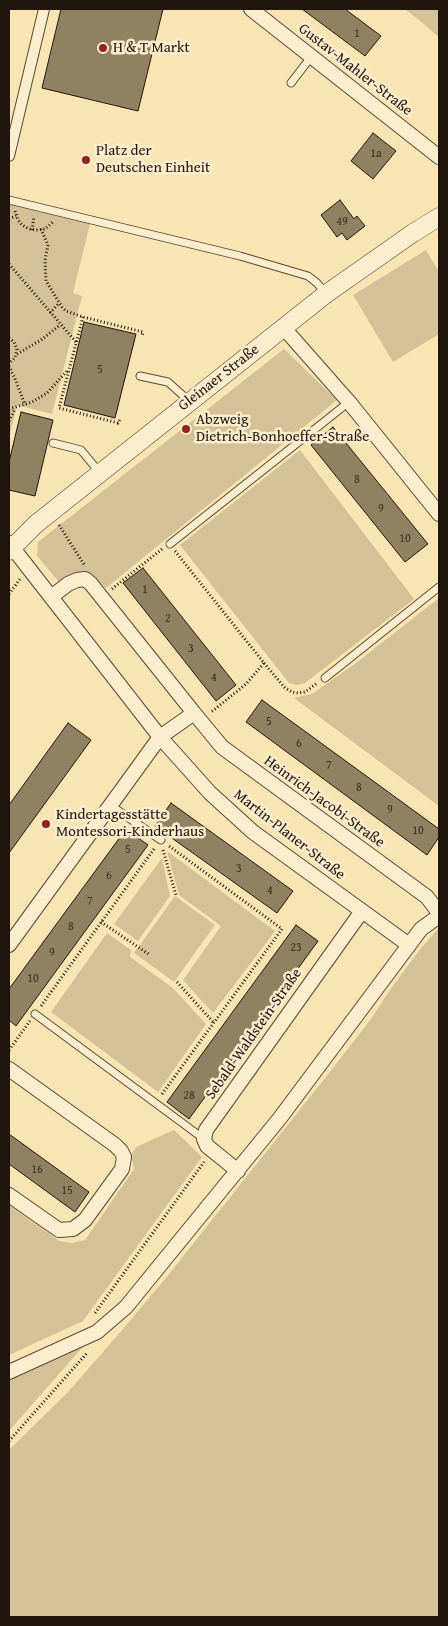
<!DOCTYPE html>
<html>
<head>
<meta charset="utf-8">
<style>
	body { margin:0 }
	#map { position:relative; width:448px; height:1626px; overflow:hidden; background:#f9e4b3; font-family:"Gentium Book Plus",serif }
	canvas { display:block }
	.frame { position:absolute; inset:0; border:10px solid #20150c; pointer-events:none }
</style>
</head>
<body>
<div id="map">
<canvas width="448" height="1626"></canvas>
<div class="frame"></div>
</div>
<script>
const context = document.querySelector('canvas').getContext('2d');
context.lineJoin = 'round';
function paint(path, color) {
  context.fillStyle = color;
  context.fill(path, 'evenodd');
}
function shape(rows) {
  const path = new Path2D();
  for (const r of rows) {
    path.moveTo(r[0], r[1]);
    for (let i = 2; i < r.length; i += 2) path.lineTo(r[i], r[i + 1]);
  }
  return path;
}
function stroke(path, color, width, dash) {
  context.strokeStyle = color;
  context.lineWidth = width;
  context.lineCap = dash ? 'butt' : 'round';
  context.setLineDash(dash || []);
  context.stroke(path);
}
function label(font, color, halo, rows, align = 'center') {
  context.font = font + ' "Gentium Book Plus",serif';
  context.lineWidth = 5;
  context.setLineDash([]);
  context.textBaseline = 'middle';
  context.strokeStyle = halo;
  context.fillStyle = color;
  for (const [text, x, y, turn = 0] of rows) {
    context.save();
    context.translate(x, y);
    context.rotate((+turn || 0) * Math.PI / 180);
    context.textAlign = isNaN(turn) ? turn : align;
    if (halo) context.strokeText(text, 0, 0);
    context.fillText(text, 0, 0);
    context.restore();
  }
}
const green = shape([
	[405,9,439,9,439,37,424,24],
	[9,204,90,224,73,293,82,296,52,414,17,405,9,438],
	[426,250,439,272,439,334,393,362,353,295],
	[284,349,337,400,106,588,96,578,87,574,59,582,37,556,38,542],
	[300,450,414,599,305,683,297,685,289,683,180,545],
	[439,598,439,806,294,698,312,694,356,663],
	[167,851,275,931,213,1013,183,980,221,926,179,895],
	[162,858,170,896,138,941,114,924],
	[175,896,215,925,174,982,134,953],
	[439,928,439,1617,9,1617,9,1450,68,1392,117,1336,165,1279,329,1073,371,1019,392,987,421,948],
	[107,933,131,950,130,957,173,988,206,1024,158,1092,51,1012],
	[174,1130,202,1157,83,1321,9,1355,9,1205,59,1241,72,1243,85,1240,134,1169,131,1155,136,1147],
	[87,1342,9,1431,9,1378]
]);
const building = shape([
	[61,9,163,9,138,111,42,88,61,9],
	[302,9,345,9,381,36,365,56,302,9],
	[373,133,396,151,373,179,351,161,373,133],
	[340,200,354,219,357,216,365,226,347,240,342,233,337,237,321,215,340,200],
	[84,322,136,334,115,418,64,405,84,322],
	[21,412,53,420,35,496,9,490,9,462,21,412],
	[333,427,428,544,405,562,311,445,333,427],
	[143,568,236,685,216,701,123,583,143,568],
	[262,700,439,829,439,837,427,855,246,722,262,700],
	[68,723,91,740,9,853,9,805,68,723],
	[171,803,293,891,277,913,155,826,171,803],
	[126,829,148,845,16,1026,9,1020,9,989,126,829],
	[296,925,318,941,189,1119,167,1102,296,925],
	[9,1134,89,1192,75,1212,9,1164,9,1134]
]);
const path = shape([
	[15,211,18,220,22,225,29,229,36,230,45,229,53,222],
	[9,219,16,216],
	[41,229,48,245,45,260,46,281,62,307,66,311,83,317,143,332,142,336],
	[32,230,34,216],
	[9,264,76,342],
	[50,313,59,303],
	[83,317,59,408,118,423,120,419],
	[9,338,14,342,17,349,15,358,9,363],
	[17,354,41,340,60,325],
	[9,366,16,381,25,405],
	[9,409,32,402,47,393,67,371],
	[9,421,15,409],
	[59,525,85,566],
	[175,551,264,663,246,684,210,713],
	[112,589,162,549],
	[9,594,20,579],
	[264,663,285,688,292,692,298,693,305,692,316,684],
	[163,850,176,895],
	[101,922,150,955],
	[177,982,214,1023],
	[41,1006,154,849],
	[9,1050,30,1021],
	[162,1094,282,929,169,846],
	[95,1313,204,1162],
	[9,1441,88,1352]
]);
const service = shape([
	[291,83,311,57],
	[9,200,240,256,308,276,317,283,326,294],
	[140,376,168,382,189,401],
	[53,443,81,450,100,473],
	[170,544,349,402],
	[325,678,439,587],
	[110,805,161,840],
	[35,1014,204,1139]
]);
const pedestrian = shape([
	[9,156,44,9]
]);
const minor = shape([
	[251,9,439,157],
	[283,327,349,402,439,514],
	[9,543,160,737,210,793,253,832,409,945],
	[51,597,68,584,77,580,85,579,91,584,194,713],
	[9,945,160,737,194,713,222,747,427,897,439,913],
	[9,1069,115,1145,121,1151,124,1157,122,1169,85,1220,73,1229,59,1230,9,1195],
	[238,1171,207,1146,204,1139,206,1130,362,911],
	[9,1372,97,1332,126,1307,280,1118,421,929,439,916]
]);
const tertiary = shape([
	[9,551,36,524,326,294,413,233,439,217]
]);
const markers = [
	[103,48,5,"#8f2418"],
	[86,160,5,"#8f2418"],
	[186,429,5,"#8f2418"],
	[46,824,5,"#8f2418"]
];
const numberNames = [
	["1",357,34],
	["1a",376,154],
	["49",342,222],
	["5",100,370],
	["8",357,480],
	["9",381,509],
	["10",405,539],
	["1",145,590],
	["2",168,619],
	["3",191,649],
	["4",214,678],
	["5",269,722],
	["6",299,744],
	["7",329,766],
	["8",359,788],
	["9",390,810],
	["10",418,831],
	["5",128,850],
	["3",239,869],
	["6",109,876],
	["4",270,891],
	["7",90,902],
	["8",71,927],
	["23",296,948],
	["9",52,953],
	["10",33,979],
	["28",189,1096],
	["16",37,1170],
	["15",67,1191]
];
const poiNames = [
	["H & T Markt",113,48],
	["Platz der",96,151],
	["Deutschen Einheit",96,168],
	["Abzweig",196,420],
	["Dietrich-Bonhoeffer-Straße",196,437],
	["Kindertagesstätte",56,815],
	["Montessori-Kinderhaus",56,832]
];
const streetNames = [
	["Gustav-Mahler-Straße",355,70,38],
	["Gleinaer Straße",219,378,-38],
	["Heinrich-Jacobi-Straße",324,802,36],
	["Martin-Planer-Straße",289,835,38],
	["Sebald-Waldstein-Straße",254,1034,-55]
];
paint(green, '#d4c197');
paint(building, '#918163');
stroke(building, '#20150c', 1);
stroke(service, '#564936', 9);
stroke(pedestrian, '#564936', 12);
stroke(minor, '#564936', 16);
stroke(tertiary, '#564936', 19);
stroke(path, '#20150c', 3, [1, 2.5]);
stroke(service, '#fbedce', 7);
stroke(pedestrian, '#fbedce', 10);
stroke(minor, '#fbedce', 14);
stroke(tertiary, '#fbedce', 18);
for (const [x, y, r, color] of markers) {
  const dot = new Path2D();
  dot.arc(x, y, r, 0, 2 * Math.PI);
  context.fillStyle = color;
  context.fill(dot);
  stroke(dot, '#fbedce', 2);
}
label('12px', '#3c3022', null, numberNames);
label('15px', '#20150c', '#fbedce', poiNames, 'left');
label('15px', '#20150c', '#fbedce', streetNames);
</script>
</body>
</html>
